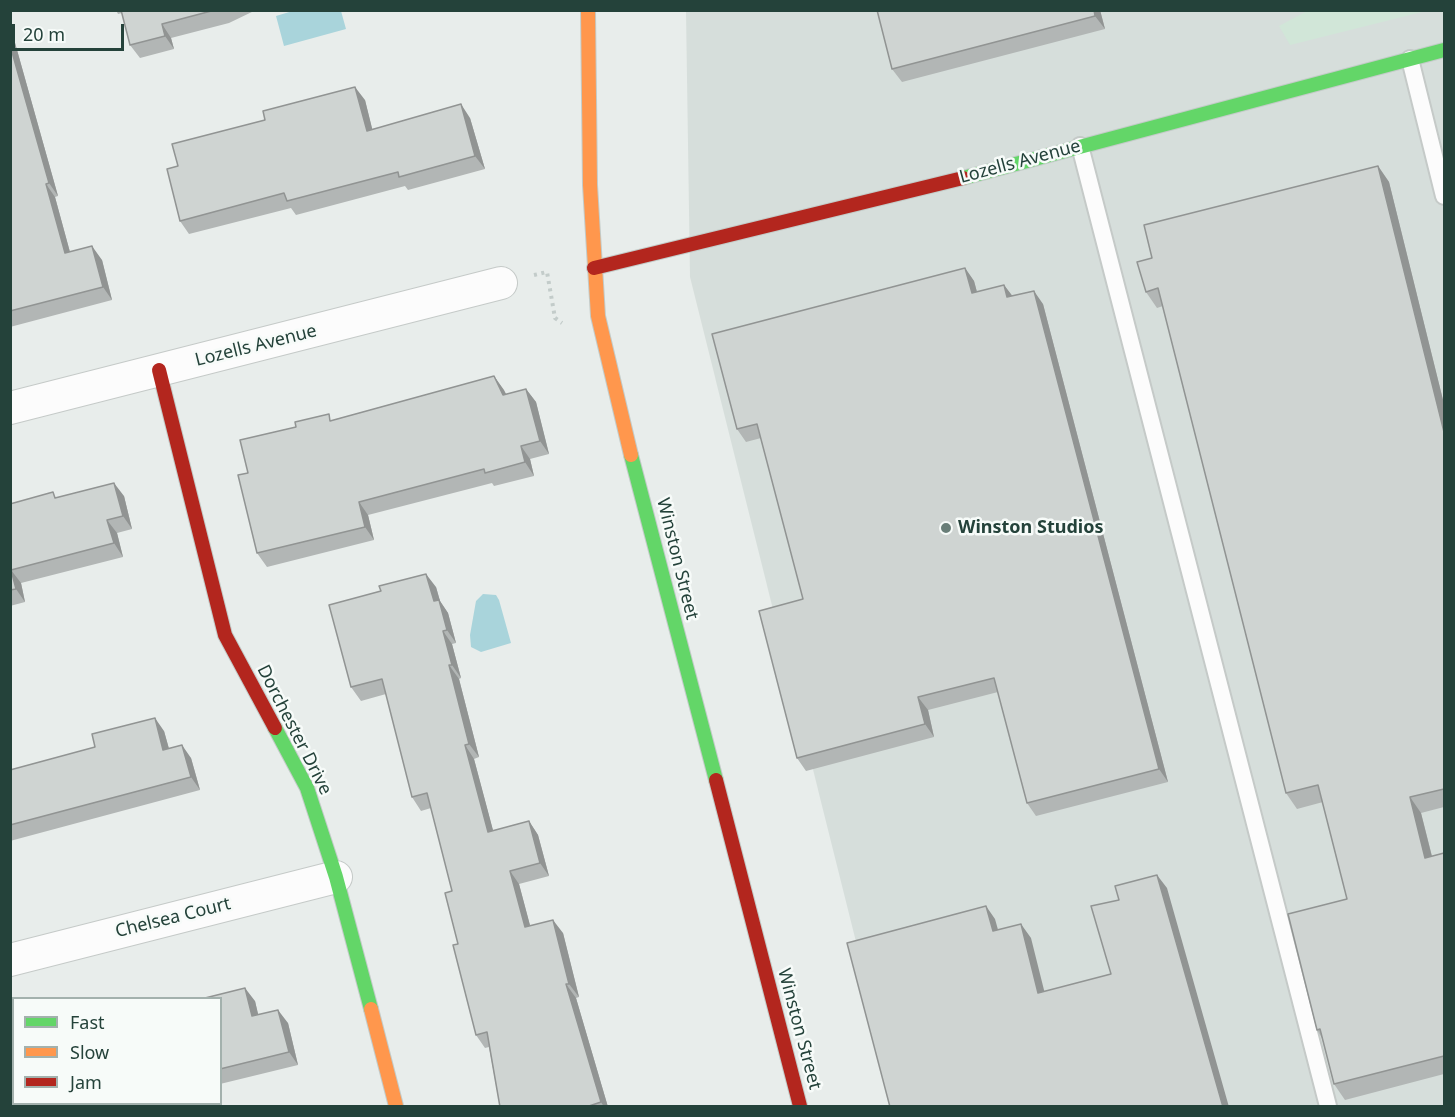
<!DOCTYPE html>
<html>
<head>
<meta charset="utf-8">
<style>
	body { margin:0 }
	#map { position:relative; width:1455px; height:1117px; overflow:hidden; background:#e8edeb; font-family:"Noto Sans",sans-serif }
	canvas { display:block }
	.frame { position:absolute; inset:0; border:12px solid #24423a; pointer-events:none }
	.legend { position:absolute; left:12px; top:997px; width:210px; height:108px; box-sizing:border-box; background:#f7fbf9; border:2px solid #a3b1ad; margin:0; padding:8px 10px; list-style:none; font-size:18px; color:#24423a }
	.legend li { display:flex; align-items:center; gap:12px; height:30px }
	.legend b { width:30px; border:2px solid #a3b1ad }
	.scale { position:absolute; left:12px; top:24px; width:112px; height:27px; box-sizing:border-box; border:3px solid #24423a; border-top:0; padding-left:8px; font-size:18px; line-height:21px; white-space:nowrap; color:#24423a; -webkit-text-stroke:4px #f7fbf9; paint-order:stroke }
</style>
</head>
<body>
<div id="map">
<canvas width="1455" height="1117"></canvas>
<div class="frame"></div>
<ul class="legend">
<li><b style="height:8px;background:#63d668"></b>Fast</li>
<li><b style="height:8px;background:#ff974d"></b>Slow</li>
<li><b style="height:8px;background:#b3261e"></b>Jam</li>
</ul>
<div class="scale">20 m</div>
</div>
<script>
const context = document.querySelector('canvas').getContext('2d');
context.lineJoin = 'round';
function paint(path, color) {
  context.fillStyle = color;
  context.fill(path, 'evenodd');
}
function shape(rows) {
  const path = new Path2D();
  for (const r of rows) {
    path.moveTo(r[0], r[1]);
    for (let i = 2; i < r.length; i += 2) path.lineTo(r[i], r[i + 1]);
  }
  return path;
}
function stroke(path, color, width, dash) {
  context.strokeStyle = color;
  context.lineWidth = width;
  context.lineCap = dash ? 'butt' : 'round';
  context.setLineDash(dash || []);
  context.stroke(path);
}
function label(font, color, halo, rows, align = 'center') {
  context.font = font + ' "Noto Sans",sans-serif';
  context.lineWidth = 5;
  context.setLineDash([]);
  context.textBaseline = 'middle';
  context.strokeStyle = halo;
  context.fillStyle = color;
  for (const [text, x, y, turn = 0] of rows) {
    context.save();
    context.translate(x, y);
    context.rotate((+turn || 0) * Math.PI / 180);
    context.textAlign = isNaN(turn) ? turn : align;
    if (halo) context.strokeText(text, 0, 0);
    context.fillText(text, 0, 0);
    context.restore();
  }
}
const built = shape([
	[686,11,1444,11,1444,1106,897,1106,690,277]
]);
const green = shape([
	[1309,10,1426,10,1426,11,1290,45,1279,26]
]);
const water = shape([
	[296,10,341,11,346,29,284,46,276,16],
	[483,594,496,595,499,600,511,643,481,652,471,647,470,635,476,601]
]);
const path = shape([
	[534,275,547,272,555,318,562,323]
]);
const lane = shape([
	[1410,59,1444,196],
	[1080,146,1328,1106]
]);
const street = shape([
	[10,408,501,283],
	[10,960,336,877]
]);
const fast = shape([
	[963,178,1444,50],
	[631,455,716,780],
	[275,728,307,788,336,877,371,1009]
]);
const slow = shape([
	[588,10,590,185,598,316,631,455],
	[371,1009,396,1106]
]);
const jam = shape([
	[594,268,963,178],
	[159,370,225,635,275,728],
	[716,780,800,1106]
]);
const wall = shape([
	[116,10,256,10,229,23,171,38,174,49,140,58,130,45,122,13,118,14],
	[1100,10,1105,29,902,82,892,69],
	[10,25,58,196,55,197,70,252,102,260,112,300,10,327],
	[365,100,372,129,470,118,485,169,408,190,405,186,296,215,291,208,189,234,180,221,178,166],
	[1378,166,1389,182,1444,404,1444,807,1421,813,1432,856,1444,853,1444,1074,1345,1100,1334,1084,1322,1038,1317,1030,1347,899,1323,802,1297,809,1286,793,1163,306,1157,308,1146,292,1152,258],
	[965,268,974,281,977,292,1004,285,1012,296,1043,304,1168,782,1036,816,1027,803,998,692,928,710,934,737,806,771,797,758,803,599,761,438,746,442,737,429],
	[494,376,506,394,526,389,536,402,549,454,530,459,534,476,494,486,492,483,368,515,374,540,267,567,257,553,248,473,333,420],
	[124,496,132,529,117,533,123,557,21,583,25,602,10,606,10,504,57,498],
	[436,587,440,601,448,613,456,643,452,644,461,678,459,679,479,757,474,759,493,831,529,821,538,835,549,876,519,884,530,926,563,933,579,997,576,998,608,1107,500,1107,489,1047,485,1048,476,1035,458,944,452,891,431,808,421,811,412,797,386,694,361,701,351,687],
	[164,731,169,749,191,758,200,790,10,841,10,770],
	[220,999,255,1001,258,1015,288,1023,298,1065,220,1084],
	[14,1104,178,1104,167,1107,10,1107]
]);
const shadedWall = shape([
	[1094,10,1100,10,1105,29,1095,16],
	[162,24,171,38,174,49,165,36],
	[10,25,58,196,49,183,10,45],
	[355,87,365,100,376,144,367,131],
	[461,104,470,118,485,169,475,156],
	[1378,166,1389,182,1444,404,1444,432],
	[46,184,55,197,74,267,65,253],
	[92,246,102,260,112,300,103,287],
	[965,268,974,281,981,307,972,293],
	[1004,285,1014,298,1007,297],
	[1034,291,1043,304,1168,782,1159,769],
	[494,376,504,390,513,408,503,395],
	[526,389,536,402,549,454,540,441],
	[521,446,530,459,534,476,525,462],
	[114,483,124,496,132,529,123,516],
	[359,502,368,515,374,540,365,527],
	[107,520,117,533,123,557,114,543],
	[11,570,21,583,25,602,16,589],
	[426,574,436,587,440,601,448,613,456,643,447,630,434,601],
	[443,631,452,644,461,678,452,665],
	[449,665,459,679,479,757,469,744],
	[918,697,928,710,934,737,925,724],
	[155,718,164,731,173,763,163,750],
	[182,745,191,758,200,790,191,777],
	[465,745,474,759,497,845,488,832],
	[1410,797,1421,813,1436,873,1425,858],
	[529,821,538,835,549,876,540,863],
	[510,871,519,884,534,940,525,927],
	[1157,875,1167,888,1229,1107,1223,1107],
	[986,906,995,919,1002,944,993,931],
	[553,920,563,933,579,997,569,984],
	[1021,924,1031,938,1048,1006,1038,993],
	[566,984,576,998,608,1107,604,1107,601,1102],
	[245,988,255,1001,262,1030,252,1016],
	[278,1010,288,1023,298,1065,289,1052]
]);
const building = shape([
	[121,10,215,10,162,24,165,36,130,45,121,10],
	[877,10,1094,10,1095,16,892,69,877,10],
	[10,45,49,183,46,184,65,253,92,246,103,287,10,311,10,45],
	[355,87,367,131,461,104,475,156,399,177,398,172,287,201,284,193,180,221,167,169,178,166,172,144,265,120,263,111,355,87],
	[1378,166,1444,432,1444,789,1410,797,1425,858,1444,853,1444,1056,1334,1084,1320,1029,1317,1030,1288,914,1347,899,1318,785,1286,793,1158,288,1146,292,1137,262,1152,258,1144,225,1378,166],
	[965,268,972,293,1004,285,1007,297,1034,291,1159,769,1027,803,994,678,918,697,925,724,797,758,759,611,803,599,757,424,737,429,712,334,965,268],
	[494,376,503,395,526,389,540,441,521,446,525,462,485,473,484,469,359,502,365,527,257,553,238,475,248,473,240,440,296,427,295,422,329,414,330,421,494,376],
	[114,483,123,516,107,520,114,543,11,570,16,589,10,590,10,504,53,492,55,498,114,483],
	[426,574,434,601,439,600,447,630,443,631,452,665,449,665,469,744,465,745,488,832,529,821,540,863,510,871,525,927,553,920,569,984,566,984,601,1102,586,1107,500,1107,487,1032,476,1035,453,945,458,944,445,893,452,891,427,793,412,797,382,679,351,687,329,605,381,591,379,586,426,574],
	[155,718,163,750,182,745,191,777,10,825,10,770,95,747,92,734,155,718],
	[1157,875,1223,1107,890,1107,847,943,986,906,993,931,1021,924,1038,993,1111,974,1091,906,1119,900,1115,886,1157,875],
	[245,988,252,1016,278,1010,289,1052,220,1069,220,999,201,999,245,988],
	[10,1074,14,1074,14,1104,131,1104,132,1107,10,1107,10,1074]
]);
const markers = [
	[946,528,6,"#697e78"]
];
const streetNames = [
	["Lozells Avenue",1020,162,-15],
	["Lozells Avenue",256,346,-14],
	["Winston Street",677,559,76],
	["Dorchester Drive",294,730,63],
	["Chelsea Court",173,918,-14],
	["Winston Street",799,1029,75]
];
const poiNames = [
	["Winston Studios",958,528]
];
paint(built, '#d6dedb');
paint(green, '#d1e6d8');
paint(water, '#a9d4db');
stroke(lane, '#c5cac8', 20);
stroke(street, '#c5cac8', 34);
stroke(fast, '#c3cbc8', 16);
stroke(slow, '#c3cbc8', 16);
stroke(jam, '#c3cbc8', 16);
stroke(path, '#c3ccca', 4, [3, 4.5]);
stroke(lane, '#fcfcfc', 16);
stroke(street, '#fcfcfc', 32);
stroke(fast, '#63d668', 14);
stroke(slow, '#ff974d', 14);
stroke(jam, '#b3261e', 14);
paint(wall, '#b2b6b5');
paint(shadedWall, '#919493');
paint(building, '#cfd4d2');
stroke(building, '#919493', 1.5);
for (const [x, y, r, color] of markers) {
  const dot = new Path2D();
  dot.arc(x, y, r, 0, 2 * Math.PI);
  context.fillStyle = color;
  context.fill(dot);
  stroke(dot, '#f7fbf9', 2);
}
label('18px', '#24423a', '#f7fbf9', streetNames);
label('bold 18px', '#24423a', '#f7fbf9', poiNames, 'left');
</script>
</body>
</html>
